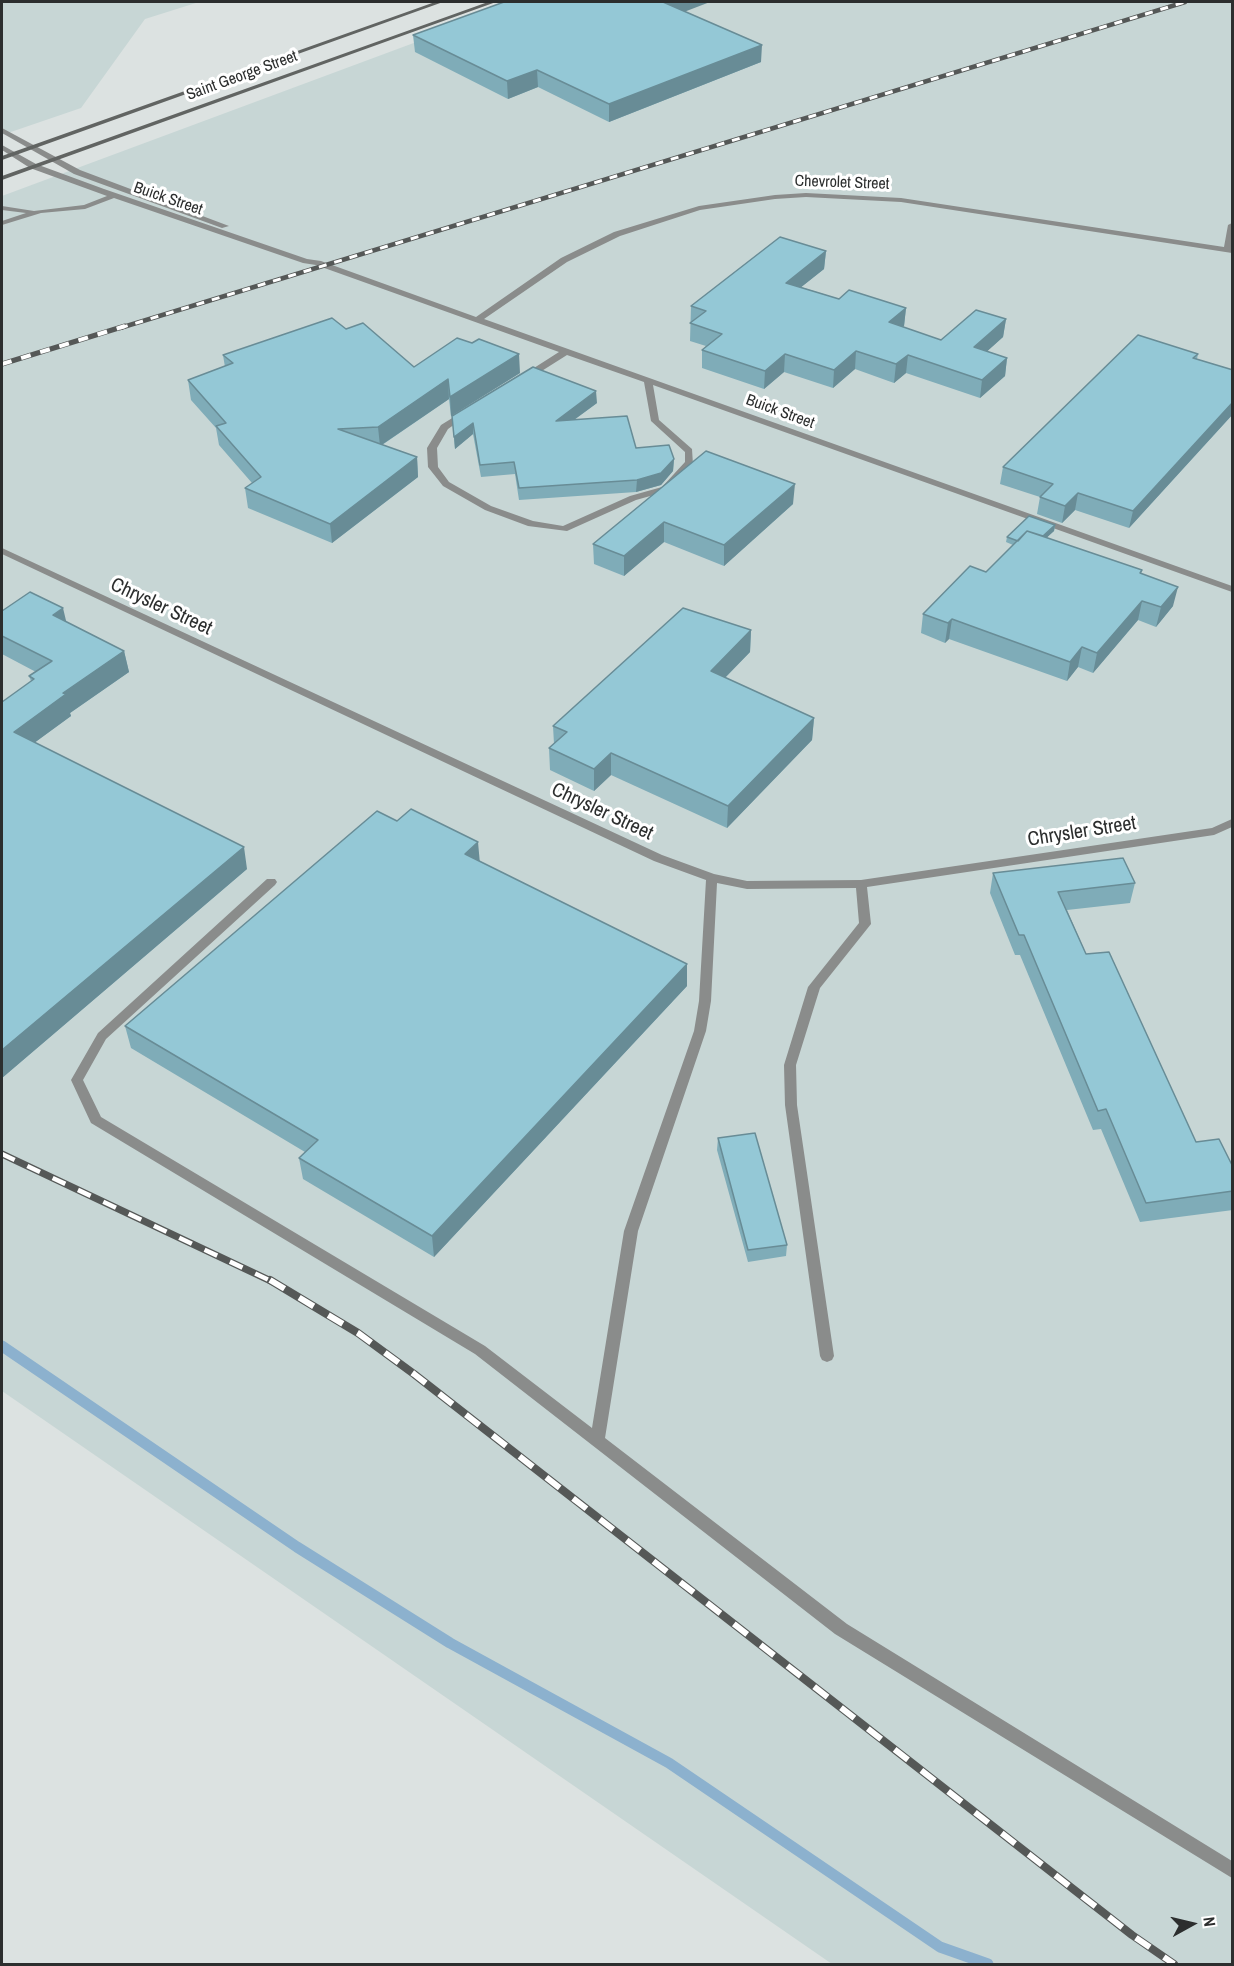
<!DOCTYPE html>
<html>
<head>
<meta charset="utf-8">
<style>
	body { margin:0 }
	#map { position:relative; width:1234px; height:1966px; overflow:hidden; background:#dce2e1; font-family:"Archivo Narrow",sans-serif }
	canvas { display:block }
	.frame { position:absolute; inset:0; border:3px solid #2c2e2e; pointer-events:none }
	.north { position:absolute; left:1162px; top:1894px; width:60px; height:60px; -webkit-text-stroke:4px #fff; paint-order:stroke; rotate:82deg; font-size:16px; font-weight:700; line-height:24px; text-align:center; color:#2c2e2e }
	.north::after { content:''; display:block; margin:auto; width:21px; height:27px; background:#2c2e2e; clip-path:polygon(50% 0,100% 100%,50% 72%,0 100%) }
</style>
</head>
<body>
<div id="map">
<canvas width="1234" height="1966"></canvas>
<div class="frame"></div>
<div class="north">N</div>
</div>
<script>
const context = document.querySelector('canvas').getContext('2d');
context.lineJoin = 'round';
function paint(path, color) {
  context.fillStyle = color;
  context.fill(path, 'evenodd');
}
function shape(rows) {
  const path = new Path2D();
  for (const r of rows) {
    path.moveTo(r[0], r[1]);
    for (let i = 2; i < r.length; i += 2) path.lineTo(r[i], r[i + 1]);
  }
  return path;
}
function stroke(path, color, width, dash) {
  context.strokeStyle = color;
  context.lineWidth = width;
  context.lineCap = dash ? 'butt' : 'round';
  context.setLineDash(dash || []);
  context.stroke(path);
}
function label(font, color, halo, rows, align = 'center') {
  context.font = font + ' "Archivo Narrow",sans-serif';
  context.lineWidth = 6;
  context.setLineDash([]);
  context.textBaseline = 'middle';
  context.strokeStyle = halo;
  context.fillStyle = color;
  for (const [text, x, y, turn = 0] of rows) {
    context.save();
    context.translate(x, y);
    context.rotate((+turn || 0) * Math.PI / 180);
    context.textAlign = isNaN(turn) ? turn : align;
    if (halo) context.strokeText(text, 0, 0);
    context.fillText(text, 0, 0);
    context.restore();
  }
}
const built = shape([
	[2,2,199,2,145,19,81,108,2,135],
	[524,2,1232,2,1232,1964,832,1964,2,1391,2,196]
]);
const stream = shape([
	[2,1346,297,1547,450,1643,669,1763,940,1947,988,1964]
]);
const lane = shape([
	[2,128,80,170,229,226,222,228,74,174,2,133,2,128],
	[2,145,36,164,104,189,307,259,321,261,476,317,561,258,614,232,699,206,775,195,806,193,901,198,1224,247,1228,225,1232,223,1232,253,901,202,806,197,775,199,700,210,620,236,567,262,484,319,1232,586,1232,592,653,385,659,420,692,449,693,465,668,491,636,500,567,531,528,526,485,510,443,486,428,467,427,448,441,425,462,412,465,411,469,414,448,429,437,448,438,467,449,482,491,506,533,521,563,526,630,496,662,487,685,462,685,452,651,421,644,382,567,355,529,379,523,379,523,375,559,352,316,265,303,263,114,198,85,209,41,213,2,225,2,221,26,213,2,210,2,206,34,211,84,205,107,196,30,168,2,150,2,145],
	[2,548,662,855,714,874,747,881,861,880,1212,828,1232,819,1232,827,1214,835,867,887,871,924,820,988,796,1065,797,1105,834,1356,832,1360,827,1362,822,1360,820,1356,785,1105,784,1065,808,987,859,923,856,888,747,889,717,883,711,1001,706,1031,638,1231,605,1438,847,1624,1232,1861,1232,1878,835,1634,475,1354,91,1123,71,1080,98,1033,267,879,275,879,277,882,275,885,106,1039,83,1080,101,1117,485,1346,592,1428,624,1231,694,1031,699,1001,706,880,654,861,2,554,2,548]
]);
const secondary = shape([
	[435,2,443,2,2,160,2,156,435,2],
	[488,2,496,2,2,180,2,176,488,2]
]);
const railFar3 = shape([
	[120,328,1185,2]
]);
const railFar2 = shape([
	[2,364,125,326]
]);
const railFar1 = shape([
	[2,1154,273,1282]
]);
const rail = shape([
	[270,1280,358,1333,414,1374,1132,1935,1174,1964]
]);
const wall = shape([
	[684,11,761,62,609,122,538,87,508,99,415,52,413,35],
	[826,251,824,269,801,287,839,299,906,308,904,326,902,327,941,340,1006,319,1003,337,987,351,1007,358,1005,376,980,398,906,373,894,383,855,369,833,388,784,372,764,389,702,368,702,350,706,346,690,341,691,306],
	[346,329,414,367,520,373,451,416,449,399,382,445,417,457,418,477,332,543,248,508,245,488,252,483,219,445,216,428,191,400,188,380,225,367,223,355],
	[1198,354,1197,359,1233,370,1233,414,1129,528,1075,510,1062,523,1037,514,1040,497,1000,484,1003,467],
	[597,403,574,420,636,448,674,459,673,471,661,485,636,492,519,500,515,474,481,477,473,434,455,449,452,416],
	[706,451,793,504,724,566,664,542,624,576,594,564,593,544],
	[1055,525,1054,531,1046,538,1142,570,1141,574,1173,606,1156,627,1138,620,1093,673,1078,667,1067,681,949,639,945,643,921,633,923,614,986,572,1013,545,1006,542,1007,537],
	[2,611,66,622,124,651,129,672,70,713,71,716,34,743,247,869,2,1078,31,681,29,676,36,672,2,654],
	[751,630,750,652,725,678,814,718,812,740,727,828,611,775,594,791,550,770,549,748,554,744,553,726],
	[479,861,687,986,434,1257,303,1179,299,1158,305,1152,131,1048,125,1026],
	[993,873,1135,883,1130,903,1067,910,1086,954,1196,1142,1233,1167,1233,1210,1140,1222,1101,1129,1093,1130,1020,955,1015,955,990,893],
	[718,1138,787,1245,786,1256,748,1262,717,1150]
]);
const shadedWall = shape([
	[663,2,710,2,663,20],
	[762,45,761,62,609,122,609,104],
	[537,70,538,87,508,99,507,81],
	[826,251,824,269,785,300,786,283],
	[906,308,904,326,887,340,889,322],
	[1006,319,1003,337,972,365,974,347],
	[856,351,855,369,833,388,834,370],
	[519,354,520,373,451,416,450,397],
	[785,354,784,372,764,389,765,371],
	[908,355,906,373,894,383,896,364],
	[1007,358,1005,376,980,398,982,380],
	[448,379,449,399,380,446,378,427],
	[596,391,597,403,556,433,556,421],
	[1233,402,1233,414,1129,528,1133,511],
	[473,423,473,434,455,449,454,437],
	[417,457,418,477,332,543,330,524],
	[674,459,673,471,661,485,636,492,637,480],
	[795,484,793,504,724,566,724,545],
	[1078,493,1075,510,1062,523,1065,506],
	[664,522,664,542,624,576,624,556],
	[1055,525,1054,531,1031,552,1032,547],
	[1178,587,1173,606,1156,627,1161,607],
	[1142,601,1138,620,1093,673,1097,653],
	[63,608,68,629,53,615],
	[952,619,949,639,945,643,948,623],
	[751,630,750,652,710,693,711,671],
	[1082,647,1078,667,1067,681,1070,662],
	[124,651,129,672,70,713,71,716,19,754,14,732,63,693],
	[814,718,812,740,727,828,728,806],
	[611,753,611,775,594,791,594,769],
	[478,842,480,864,465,854],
	[244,847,247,869,2,1078,2,1050],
	[687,964,687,986,434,1257,432,1236]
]);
const building = shape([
	[504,2,665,2,663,2,762,45,609,104,537,70,507,81,413,35,504,2],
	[780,237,826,251,786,283,839,299,849,290,906,308,889,322,941,340,976,310,1006,319,974,347,1007,358,982,380,908,355,896,364,856,351,834,370,785,354,765,371,702,350,722,334,690,323,706,311,691,306,780,237],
	[332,318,346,329,363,323,414,367,457,338,472,343,479,339,519,354,450,397,448,379,378,427,338,429,417,457,330,524,245,488,261,477,216,426,226,423,188,380,233,363,223,355,332,318],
	[1138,335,1198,354,1193,358,1233,370,1233,402,1133,511,1078,493,1065,506,1040,497,1053,484,1003,467,1138,335],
	[533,367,596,391,556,421,627,416,636,448,669,445,674,459,661,473,637,480,519,488,514,462,480,465,473,423,454,437,452,416,533,367],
	[706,451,795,484,724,545,664,522,624,556,593,544,706,451],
	[1029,516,1055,525,1043,536,1027,531,1018,541,1007,537,1029,516],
	[1027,531,1142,570,1140,573,1178,587,1161,607,1142,601,1097,653,1082,647,1070,662,952,619,948,623,923,614,970,566,986,572,1027,531],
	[30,592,63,608,53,615,124,651,63,693,66,694,14,732,244,847,2,1050,2,702,34,679,29,676,52,661,2,636,2,611,30,592],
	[683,608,751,630,711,671,814,718,728,806,611,753,594,769,549,748,567,732,553,726,683,608],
	[411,809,478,842,465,854,687,964,432,1236,299,1158,318,1140,125,1026,377,811,397,821,411,809],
	[1123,858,1135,883,1058,892,1086,954,1109,952,1196,1142,1219,1139,1233,1167,1233,1191,1146,1203,1106,1109,1098,1111,1024,935,1019,935,993,873,1123,858],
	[755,1133,787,1245,748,1250,718,1138,755,1133]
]);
const farStreetnames = [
	["Saint George Street",242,76,-20],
	["Chevrolet Street",842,183,2],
	["Buick Street",168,199,19],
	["Buick Street",780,412,20]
];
const streetNames = [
	["Chrysler Street",161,607,25],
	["Chrysler Street",602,812,25],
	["Chrysler Street",1082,832,-9]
];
paint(built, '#c7d6d5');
stroke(stream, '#8cb1ce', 11);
paint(lane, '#8a8c8b');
paint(secondary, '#616462');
stroke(railFar3, '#555857', 4.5);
stroke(railFar2, '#555857', 5);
stroke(railFar1, '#555857', 7);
stroke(rail, '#555857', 8);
stroke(railFar3, '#fff', 3, [8]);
stroke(railFar2, '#fff', 4, [10]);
stroke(railFar1, '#fff', 4.5, [14]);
stroke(rail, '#fff', 6, [17]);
paint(wall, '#7facb8');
paint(shadedWall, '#688c96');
paint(building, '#94c8d6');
stroke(building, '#688c96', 1.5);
label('16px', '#2c2e2e', '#fff', farStreetnames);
label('20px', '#2c2e2e', '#fff', streetNames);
</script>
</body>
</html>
